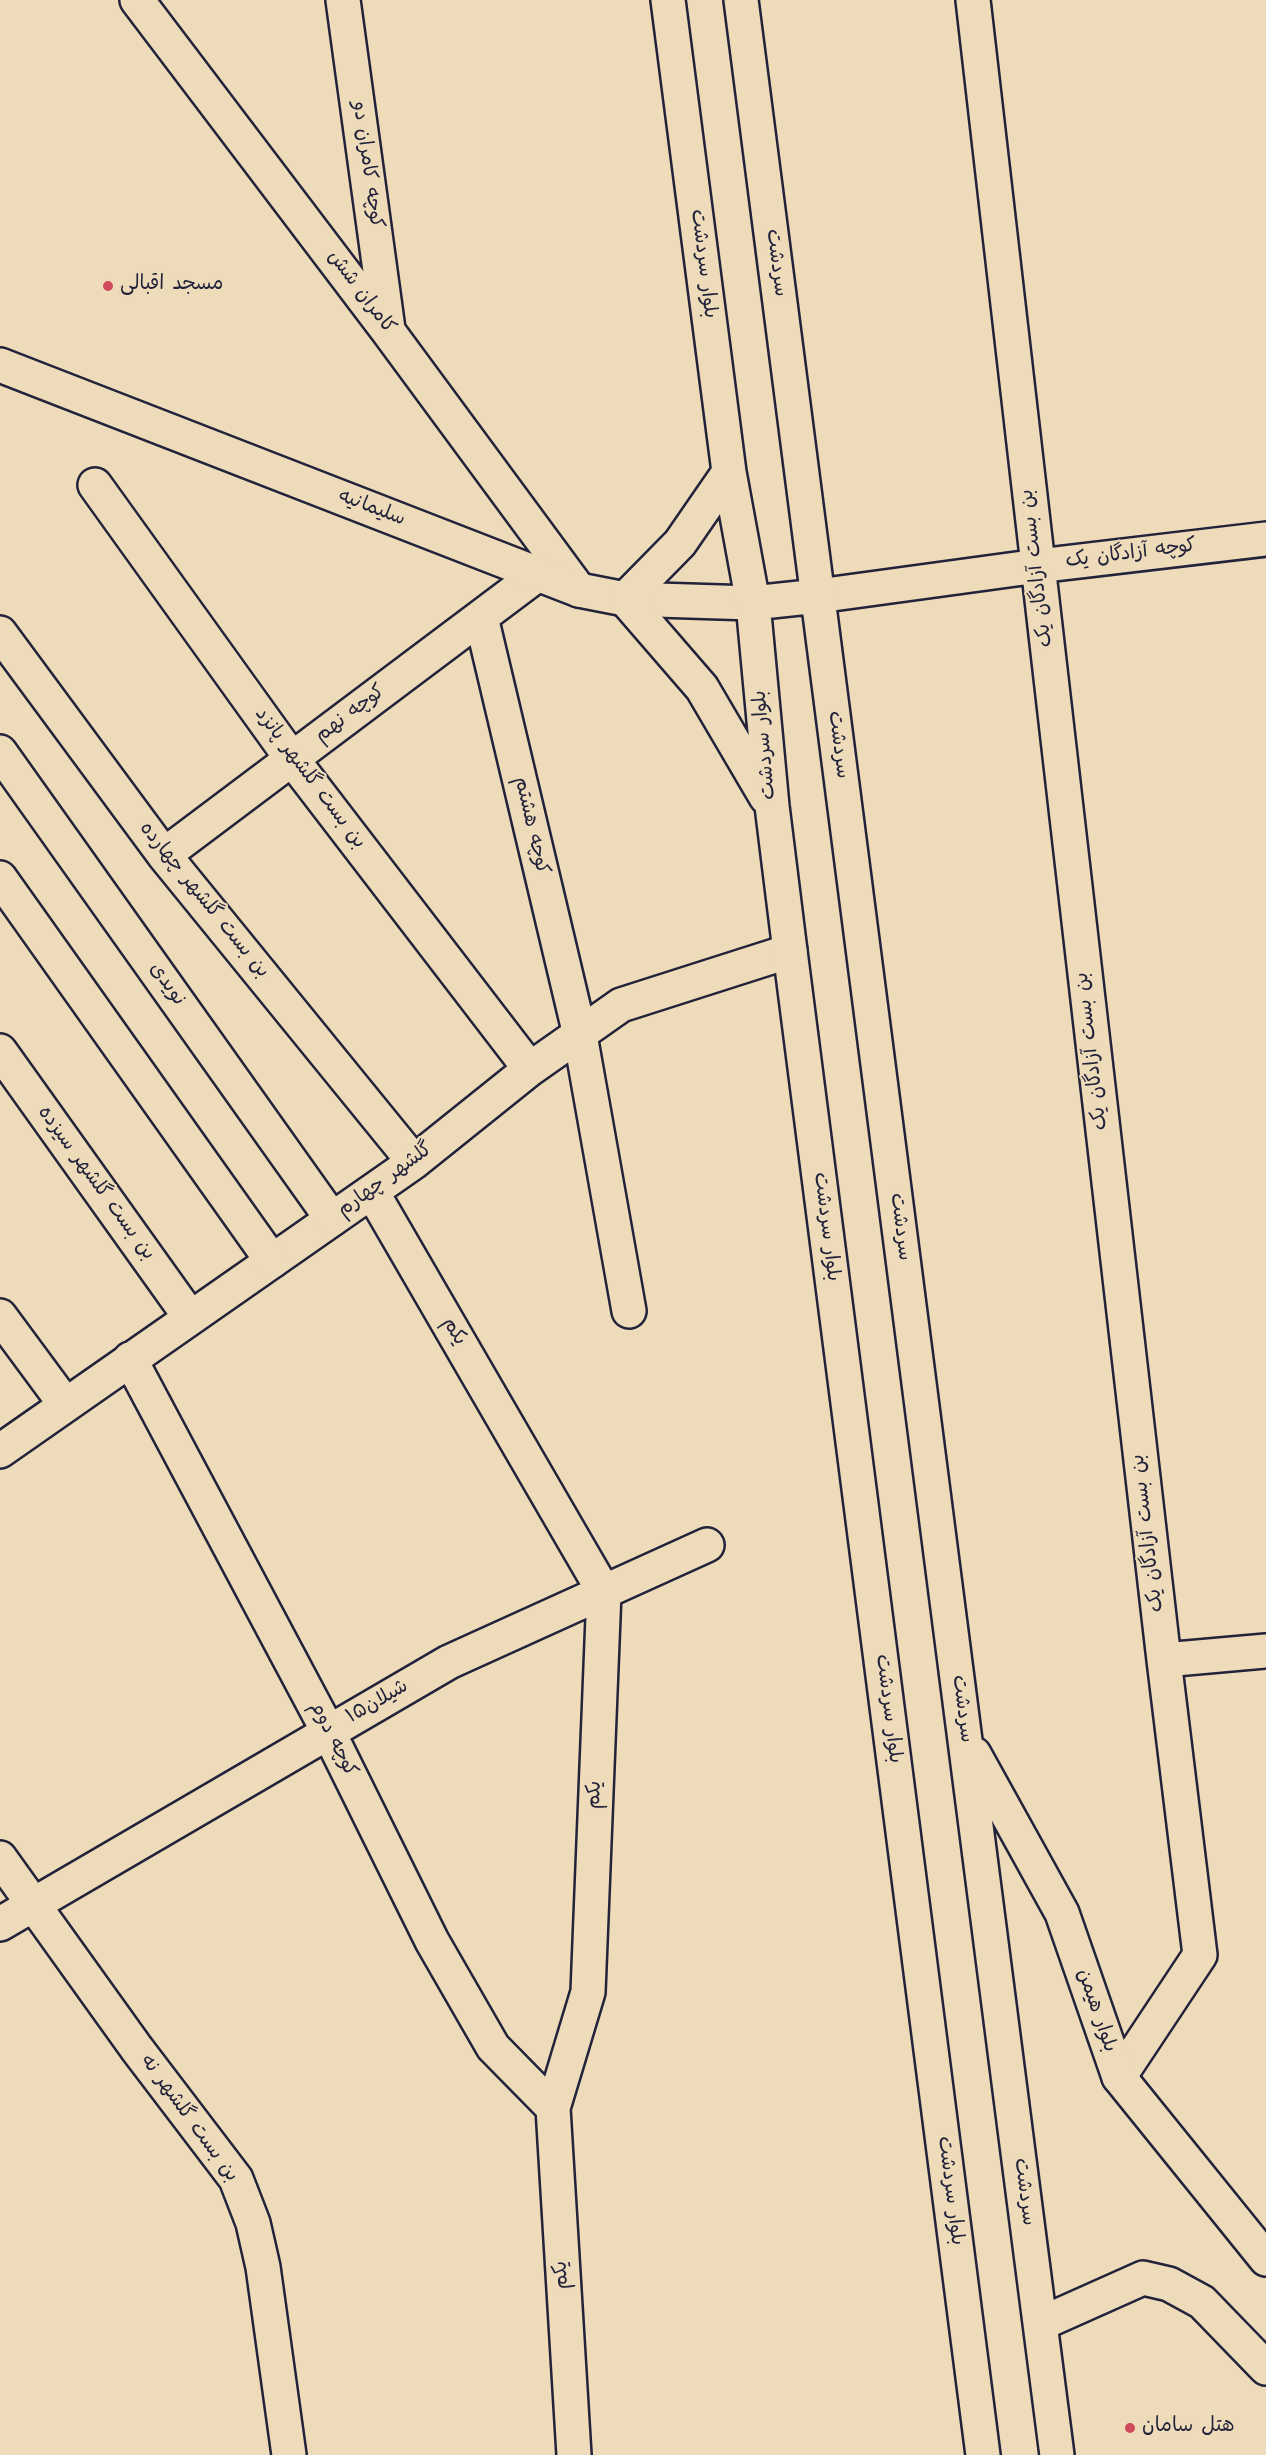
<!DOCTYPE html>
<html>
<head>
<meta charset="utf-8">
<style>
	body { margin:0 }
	canvas { display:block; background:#eddbb9 }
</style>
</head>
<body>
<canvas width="1266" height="2455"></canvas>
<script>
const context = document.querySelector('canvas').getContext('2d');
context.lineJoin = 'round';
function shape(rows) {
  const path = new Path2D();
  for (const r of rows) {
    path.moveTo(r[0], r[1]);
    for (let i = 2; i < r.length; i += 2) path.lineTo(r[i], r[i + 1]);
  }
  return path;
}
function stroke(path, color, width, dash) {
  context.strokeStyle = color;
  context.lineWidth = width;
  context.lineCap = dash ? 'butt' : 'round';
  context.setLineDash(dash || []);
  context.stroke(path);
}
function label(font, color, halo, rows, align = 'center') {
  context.font = font + ' Kalam,"Playpen Sans Arabic",sans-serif';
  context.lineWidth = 4.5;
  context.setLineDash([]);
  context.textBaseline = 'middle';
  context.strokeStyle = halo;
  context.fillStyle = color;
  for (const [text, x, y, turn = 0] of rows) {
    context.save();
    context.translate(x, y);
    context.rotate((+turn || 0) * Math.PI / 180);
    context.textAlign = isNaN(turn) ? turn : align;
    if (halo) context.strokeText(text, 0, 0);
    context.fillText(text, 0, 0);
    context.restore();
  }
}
const street = shape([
	[137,0,388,331,579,590],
	[343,0,388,329],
	[973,0,1164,1660,1200,1955,1119,2077],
	[95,485,292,759,530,1069],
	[818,596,1038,566,1266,539],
	[481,617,580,1035,629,1311],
	[0,633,164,855,414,1162],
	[164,855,538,574],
	[0,1051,190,1317],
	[372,1192,604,1592,588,1992,553,2108,574,2455],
	[0,1316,65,1404],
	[130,1359,328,1731,432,1941,493,2047,553,2108],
	[0,1451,414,1162,530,1069,621,1005,790,951],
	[1164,1660,1266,1651],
	[0,1858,137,2049,236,2179,253,2223,263,2267,289,2455],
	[0,1924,449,1662,707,1545]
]);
const secondary = shape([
	[0,365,579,590,625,599,753,603],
	[0,752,332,1219],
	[0,878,272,1261]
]);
const primary = shape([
	[668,0,729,472,753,603,772,806,790,951,983,2455],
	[741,0,1057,2455],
	[729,472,680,543,625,599,702,688,766,797],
	[753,603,818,596],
	[974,1754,1062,1913,1119,2077,1266,2259],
	[1040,2324,1143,2278,1169,2284,1202,2302,1266,2368]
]);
const markers = [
	[108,286,6,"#d1495b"],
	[1130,2428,6,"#d1495b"]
];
const streetNames = [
	["کوچه کامران دو",366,165,82],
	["سردشت",775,263,83],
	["بلوار سردشت",702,264,83],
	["کامران شش",360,293,53],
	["سلیمانیه",371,509,21],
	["کوچه آزادگان یک",1131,555,-7],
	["بن بست آزادگان یک",1038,568,-97],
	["کوچه نهم",351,715,-37],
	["بلوار سردشت",766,745,-95],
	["سردشت",837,745,83],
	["بن بست گلشهر پانزد",309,779,53],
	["کوچه هشتم",530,826,77],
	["بن بست گلشهر چهارده",203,901,51],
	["نویدی",166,985,55],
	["بن بست آزادگان یک",1093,1051,-97],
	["گلشهر چهارم",386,1181,-36],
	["بن بست گلشهر سیزده",95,1184,54],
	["بلوار سردشت",825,1227,83],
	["سردشت",899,1227,83],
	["یکم",453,1332,60],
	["بن بست آزادگان یک",1149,1533,-97],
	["شیلان۱۵",378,1703,-30],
	["بلوار سردشت",887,1709,83],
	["سردشت",961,1709,83],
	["کوچه دوم",332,1740,63],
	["یکم",596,1795,-88],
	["بلوار هیمن",1095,2011,71],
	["بن بست گلشهر نه",188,2119,54],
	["بلوار سردشت",949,2191,83],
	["سردشت",1023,2192,83],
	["یکم",563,2275,-93]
];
const poiNames = [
	["مسجد اقبالی",120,286],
	["هتل سامان",1142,2428]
];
stroke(street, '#22223b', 38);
stroke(secondary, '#22223b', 38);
stroke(primary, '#22223b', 38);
stroke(street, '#eddbb9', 33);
stroke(secondary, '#eddbb9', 33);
stroke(primary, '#eddbb9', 33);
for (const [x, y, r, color] of markers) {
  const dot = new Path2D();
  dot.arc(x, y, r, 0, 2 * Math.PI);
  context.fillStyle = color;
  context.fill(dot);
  stroke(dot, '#eddbb9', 2);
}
label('20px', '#22223b', '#eddbb9', streetNames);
label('20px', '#22223b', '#eddbb9', poiNames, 'left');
</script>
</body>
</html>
